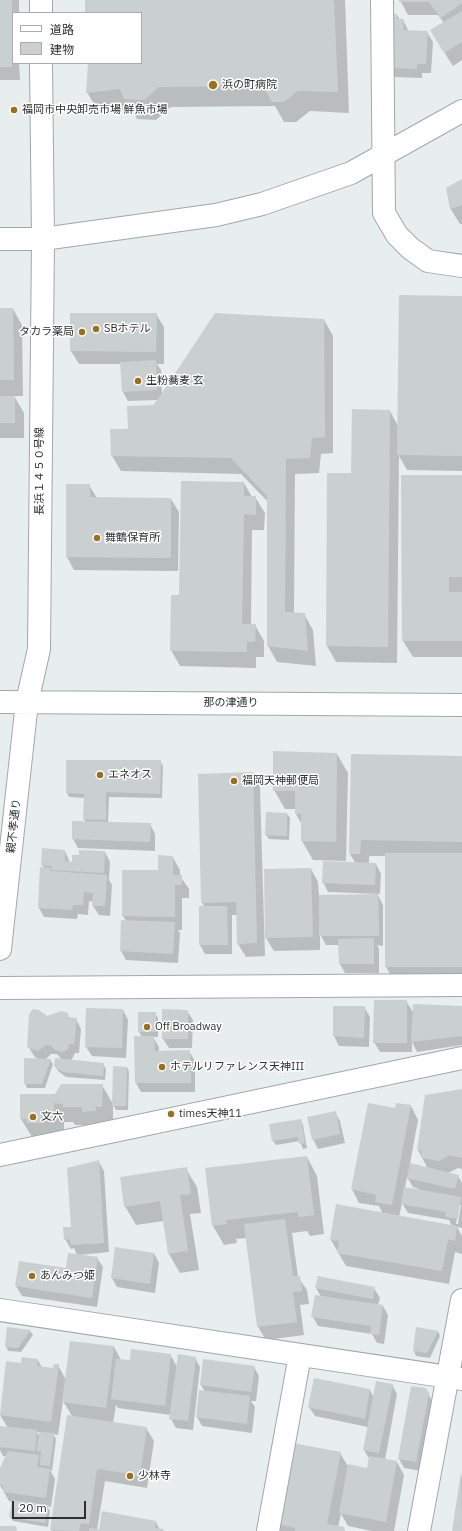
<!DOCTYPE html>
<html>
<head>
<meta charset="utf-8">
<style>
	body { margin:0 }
	#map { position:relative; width:462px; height:1531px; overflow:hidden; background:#e8edee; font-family:"IBM Plex Sans","Noto Sans JP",sans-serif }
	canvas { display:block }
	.legend { position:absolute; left:12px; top:12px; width:130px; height:52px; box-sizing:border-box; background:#fff; border:1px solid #abacac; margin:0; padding:5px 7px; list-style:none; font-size:12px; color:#2d2f2f }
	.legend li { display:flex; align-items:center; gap:8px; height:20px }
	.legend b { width:20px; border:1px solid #abacac }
	.scale { position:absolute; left:12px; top:1501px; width:74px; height:18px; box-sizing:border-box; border:2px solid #2d2f2f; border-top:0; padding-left:5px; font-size:12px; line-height:14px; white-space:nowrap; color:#2d2f2f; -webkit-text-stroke:3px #fff; paint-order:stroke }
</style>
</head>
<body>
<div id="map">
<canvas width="462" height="1531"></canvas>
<ul class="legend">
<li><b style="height:5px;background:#fff"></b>道路</li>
<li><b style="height:11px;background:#cad0d0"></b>建物</li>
</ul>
<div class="scale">20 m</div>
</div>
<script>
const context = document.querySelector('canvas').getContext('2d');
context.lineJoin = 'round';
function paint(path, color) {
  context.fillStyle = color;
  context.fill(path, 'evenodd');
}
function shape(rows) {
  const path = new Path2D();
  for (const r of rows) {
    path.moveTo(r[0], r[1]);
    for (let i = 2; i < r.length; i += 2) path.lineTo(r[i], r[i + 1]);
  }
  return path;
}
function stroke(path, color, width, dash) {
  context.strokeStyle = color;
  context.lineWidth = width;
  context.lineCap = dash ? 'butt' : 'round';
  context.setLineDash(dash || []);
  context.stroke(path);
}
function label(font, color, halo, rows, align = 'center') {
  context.font = font + ' "IBM Plex Sans","Noto Sans JP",sans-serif';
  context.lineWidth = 3;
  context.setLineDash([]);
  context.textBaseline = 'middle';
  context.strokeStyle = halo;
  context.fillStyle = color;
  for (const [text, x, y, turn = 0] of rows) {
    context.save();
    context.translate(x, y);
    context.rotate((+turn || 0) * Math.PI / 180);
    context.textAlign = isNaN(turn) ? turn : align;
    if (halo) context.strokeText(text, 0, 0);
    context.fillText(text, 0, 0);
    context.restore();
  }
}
const shadow = shape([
	[0,0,19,0,19,13,13,13,13,63,19,63,20,80,0,80],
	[86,0,345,0,349,113,310,111,296,122,284,122,275,106,171,107,156,120,137,119,132,109,99,113,87,92,89,63,141,63,141,13,86,13],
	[400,0,462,0,462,60,453,66,439,44,444,23,438,15,408,15],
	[397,15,400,20,403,20,409,32,427,32,433,42,431,73,422,73,422,78,394,77,388,67],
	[462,180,462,224,460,224,450,208],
	[462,297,462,471,407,470,399,456,397,663,336,662,327,646,328,474,352,474,390,411,398,426],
	[0,309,13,309,22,325,23,396,14,396,24,413,24,438,0,438],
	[156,314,164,327,164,364,157,364,161,370,162,395,324,320,333,336,333,453,321,454,319,473,295,474,294,613,304,614,313,630,316,666,277,662,268,646,268,502,241,474,121,471,112,456,129,430,158,400,128,401,123,392,121,364,79,364,71,351],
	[402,476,462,476,462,657,413,657,403,641],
	[244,483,252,497,255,497,265,513,264,530,252,530,251,625,255,625,264,641,264,657,256,657,256,668,180,666,171,650,180,596],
	[67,485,89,485,97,498,171,499,179,512,178,571,74,570,67,557],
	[337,754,348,773,346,861,313,860,302,841,302,825,296,814,296,809,285,809,274,790],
	[352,755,462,757,462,982,395,983,386,967,386,856,369,856,369,864,376,864,381,874,380,894,328,892,323,882,356,864,350,854],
	[160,761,163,766,162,798,109,797,108,823,150,824,155,834,155,851,78,848,73,839,86,823,84,819,85,798,69,797,67,793],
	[253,773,260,787,265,956,246,957,238,944,237,915,232,915,232,954,205,954,200,945,200,907,205,907,202,903],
	[287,814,290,818,289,840,269,839,266,835],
	[65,851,70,863,105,852,110,862,109,880,112,885,110,916,99,915,93,906,94,902,89,901,88,915,78,914,77,919,44,917,39,908,41,868,44,868,42,865],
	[172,856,180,870,180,876,189,889,189,898,182,898,182,930,178,930,180,933,178,963,126,960,121,951,126,921,123,916,123,871,159,871],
	[311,869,318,882,319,896,378,895,383,905,383,946,377,945,379,949,379,973,345,973,340,964,339,945,326,945,320,934,320,950,274,951,266,938,265,870],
	[406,1001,413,1012,462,1007,462,1045,417,1052,412,1042,412,1052,380,1052,374,1042],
	[334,1007,364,1007,370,1017,369,1047,339,1046,334,1036],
	[123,1010,128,1020,126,1058,92,1056,86,1047],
	[187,1011,193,1020,192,1048,169,1048,163,1039],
	[155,1013,158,1018,158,1037,153,1037,159,1047,159,1052,189,1051,195,1061,195,1092,141,1092,136,1083,142,1037,139,1032],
	[67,1014,70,1019,76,1019,81,1029,79,1053,75,1053,71,1061,103,1064,106,1069,105,1080,66,1077,58,1071,55,1066,62,1060,57,1054,51,1054,45,1060,50,1060,53,1064,45,1088,27,1088,25,1083,39,1060,34,1056,28,1046,47,1017],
	[127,1067,129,1072,128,1110,116,1110,113,1105,113,1125,75,1125,73,1122,64,1122,64,1137,32,1137,21,1119,56,1095,102,1085,113,1104],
	[462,1090,462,1169,458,1168,448,1173,458,1176,462,1183,462,1228,457,1227,462,1236,462,1254,455,1252,449,1284,346,1266,331,1240,383,1214,379,1206,359,1203,352,1189,369,1104,396,1110,411,1106,418,1120,410,1164,428,1169,418,1150],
	[407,1177,413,1187,419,1189,419,1190,405,1188],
	[402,1203,408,1213,449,1220,452,1226,399,1217],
	[459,1205,461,1205,458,1224,456,1224],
	[335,1112,340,1121,345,1143,318,1149,313,1139],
	[301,1120,303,1125,307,1148,303,1149,300,1141,276,1145,273,1141],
	[307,1157,317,1176,324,1234,310,1236,307,1231,292,1233,298,1277,307,1290,309,1304,300,1305,304,1335,266,1340,258,1327,247,1238,236,1239,237,1243,224,1245,213,1226],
	[99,1162,104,1171,109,1252,79,1255,97,1258,103,1267,97,1307,22,1296,16,1286,67,1269,77,1255,74,1248,71,1249,65,1239,72,1228],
	[186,1169,197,1187,201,1213,190,1214,199,1270,180,1273,169,1254,164,1221,136,1225,125,1206],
	[154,1253,159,1263,155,1293,117,1287,112,1278],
	[316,1288,374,1288,380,1298,378,1305,383,1306,388,1315,384,1344,377,1343,372,1334,318,1326,313,1317,321,1297],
	[417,1328,438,1331,440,1336,430,1358,416,1356,414,1351],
	[30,1331,33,1335,21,1352,8,1351,6,1346],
	[114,1347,121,1360,131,1361,170,1354,177,1367,195,1358,200,1367,193,1430,176,1428,171,1419,171,1415,118,1408,116,1405,113,1423,146,1428,154,1441,147,1488,105,1481,97,1530,156,1522,160,1530,164,1531,52,1531,72,1416,63,1401,58,1435,53,1434,56,1439,52,1471,50,1470,55,1479,51,1507,47,1506,50,1511,48,1527,13,1521,10,1517,13,1502,9,1501,0,1485,7,1457,3,1456,0,1450,0,1429,8,1428,0,1415,21,1365,38,1360,42,1368,54,1369,58,1365,66,1380],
	[37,1432,40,1432,40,1437],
	[254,1367,259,1376,256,1401,251,1401,255,1407,252,1433,202,1426,197,1417,205,1392,201,1385],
	[392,1385,397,1394,385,1460,397,1462,404,1475,394,1531,372,1531,348,1526,341,1514,338,1527,344,1528,345,1531,278,1531,279,1528,281,1529,278,1524,340,1453,349,1468,368,1469,370,1460,364,1450,368,1427,315,1416,309,1407,370,1390,374,1398],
	[428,1393,433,1403,421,1471,404,1468,399,1459],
	[462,1473,462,1531,453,1531]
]);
const building = shape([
	[0,0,12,0,12,67,0,67],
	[85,0,334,0,338,92,298,91,284,102,272,102,263,86,159,87,144,100,124,99,120,89,86,93,88,63,141,63,141,13,85,13],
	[399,0,462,0,462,3,441,18,429,2,399,2],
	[462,11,462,42,444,53,430,30],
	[390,13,397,14,397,19,404,19,403,30,428,31,426,64,417,64,417,69,387,68],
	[462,179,462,205,450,209,446,188],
	[399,295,462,296,462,456,397,455],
	[0,308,13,308,14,380,0,380],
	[70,313,157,313,156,352,70,351],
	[215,313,324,319,325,437,312,438,310,458,286,459,285,612,305,613,308,651,267,646,267,496,231,458,111,456,110,429,128,429,127,406,154,405],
	[156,360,157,390,122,392,120,362],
	[0,396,15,396,15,423,0,423],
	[352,409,390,410,388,647,326,646,327,473,351,473],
	[401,475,462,475,462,577,449,577,449,592,462,592,462,641,402,641],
	[181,481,244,482,244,496,256,496,256,515,244,514,242,624,256,624,255,642,247,642,247,652,170,651,171,595,179,595],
	[66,484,90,484,90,497,171,498,171,558,66,557],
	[273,751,337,753,336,842,301,841,301,814,295,814,295,791,273,791],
	[351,754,462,756,462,842,361,840,360,854,349,854],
	[66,760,161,760,160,794,106,792,106,820,83,819,84,794,66,793],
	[253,772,257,943,237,944,236,902,201,903,198,774],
	[266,812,287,813,287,836,265,835],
	[72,821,151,823,150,842,72,839],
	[42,848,65,850,65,861,72,862,72,855,79,855,79,850,105,851,104,873,51,870,52,866,41,865],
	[385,853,462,853,462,967,385,967],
	[158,855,173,856,173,875,182,875,182,885,175,885,175,917,122,916,122,870,158,870],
	[323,861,376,863,375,885,322,883],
	[40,867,50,868,50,871,107,875,105,906,92,906,93,893,84,892,83,905,73,905,72,910,38,908],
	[311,868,313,937,265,938,264,869],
	[378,894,379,936,319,936,319,895],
	[199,906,227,906,228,945,199,945],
	[121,920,175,922,173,954,120,951],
	[374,938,374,964,339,964,338,939],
	[374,1000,407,1000,407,1043,373,1043],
	[413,1004,462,1006,462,1036,411,1042],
	[333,1006,365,1006,364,1038,333,1036],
	[86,1008,123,1009,122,1048,85,1047],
	[33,1009,39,1010,47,1016,61,1011,68,1013,69,1017,77,1018,74,1044,69,1044,68,1049,62,1052,55,1050,50,1045,46,1045,38,1051,29,1048,27,1047,29,1014],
	[162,1009,188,1010,188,1039,162,1039],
	[138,1012,156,1012,156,1032,138,1032],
	[134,1036,154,1036,155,1051,190,1050,191,1083,135,1083],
	[24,1058,51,1059,42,1084,24,1084],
	[55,1058,104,1063,103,1076,63,1072,54,1066],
	[113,1066,127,1067,126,1106,112,1106],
	[61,1084,103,1084,102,1107,96,1107,96,1111,82,1112,82,1107,63,1107,63,1104,54,1103,54,1119,44,1118,44,1123,27,1123,26,1119,20,1119,20,1094,55,1094],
	[462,1089,462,1158,450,1155,439,1161,421,1158,422,1151,417,1150,425,1095],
	[368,1103,395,1108,396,1103,411,1105,392,1205,375,1202,376,1195,351,1189],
	[336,1111,340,1134,312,1140,307,1117],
	[301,1119,305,1143,299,1144,298,1137,272,1141,269,1124],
	[307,1156,314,1215,298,1217,298,1212,226,1220,227,1224,212,1226,205,1168],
	[99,1160,104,1243,71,1245,70,1239,64,1240,63,1227,71,1227,67,1168],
	[410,1163,459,1175,455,1189,407,1178],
	[187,1167,191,1194,180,1195,188,1251,168,1254,160,1201,124,1207,120,1177],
	[404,1187,461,1197,458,1219,445,1217,446,1212,401,1204],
	[336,1204,457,1226,455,1241,448,1239,442,1271,337,1253,339,1241,330,1240],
	[285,1219,293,1276,300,1276,302,1291,293,1292,297,1322,257,1327,244,1224],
	[115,1247,154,1253,150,1284,111,1278],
	[68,1253,98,1257,92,1298,15,1286,19,1261,66,1268],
	[318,1276,375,1287,373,1299,315,1288],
	[315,1295,383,1305,379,1335,370,1334,371,1326,311,1317],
	[7,1327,31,1330,18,1348,5,1347],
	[416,1327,438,1331,427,1353,413,1351],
	[70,1341,114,1346,106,1408,62,1402],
	[131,1349,171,1354,165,1406,111,1399,116,1359,130,1360],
	[178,1354,196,1357,188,1421,169,1419],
	[22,1357,38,1359,37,1366,53,1368,54,1364,59,1364,51,1422,0,1415,6,1361,21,1363],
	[203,1359,255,1366,251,1392,200,1385],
	[314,1378,370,1389,365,1419,308,1407],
	[376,1381,393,1384,379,1453,363,1450],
	[411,1386,426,1388,429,1393,416,1462,398,1459],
	[199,1390,250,1396,247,1424,196,1417],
	[67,1415,147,1427,140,1475,97,1469,89,1524,81,1523,79,1531,50,1530],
	[0,1426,37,1430,35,1451,0,1447],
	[39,1432,54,1433,50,1466,40,1465,41,1451,37,1451],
	[293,1443,341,1452,327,1524,344,1527,344,1531,295,1531,295,1528,277,1524],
	[8,1451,39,1455,37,1467,50,1469,46,1498,3,1492,3,1485,0,1484,0,1468],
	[369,1456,397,1461,386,1522,339,1513,348,1464,367,1468],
	[461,1472,462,1531,452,1531],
	[12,1500,48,1505,45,1523,9,1517],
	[102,1511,156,1521,155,1528,164,1529,163,1531,89,1531,89,1528,99,1529],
	[0,1526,16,1526,17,1531,0,1531]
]);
const minor = shape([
	[41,0,41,13],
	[382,0,384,213,397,235,410,248,428,261,462,266],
	[0,239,43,239,216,215,262,204,351,173,462,111],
	[0,702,462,705],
	[0,949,27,702,39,649,43,239,41,63],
	[0,988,462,985],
	[0,1155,462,1058],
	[0,1310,462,1379],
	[268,1531,300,1355],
	[419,1531,462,1300]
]);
const markers = [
	[213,85,5,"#99711d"],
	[14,110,4,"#99711d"],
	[96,329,4,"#99711d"],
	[82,332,4,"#99711d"],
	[138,381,4,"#99711d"],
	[97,538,4,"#99711d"],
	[100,775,4,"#99711d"],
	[234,781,4,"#99711d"],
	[147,1027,4,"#99711d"],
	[162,1067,4,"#99711d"],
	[171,1114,4,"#99711d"],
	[33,1117,4,"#99711d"],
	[32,1276,4,"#99711d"],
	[130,1476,4,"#99711d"]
];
const poiNames = [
	["浜の町病院",222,85],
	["福岡市中央卸売市場 鮮魚市場",22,110],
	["SBホテル",104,329],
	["タカラ薬局",74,332,"right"],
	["生粉蕎麦 玄",146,381],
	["舞鶴保育所",105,538],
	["エネオス",108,775],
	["福岡天神郵便局",242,781],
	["Off Broadway",155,1027],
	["ホテルリファレンス天神III",170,1067],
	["times天神11",179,1114],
	["文六",41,1117],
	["あんみつ姫",40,1276],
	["少林寺",138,1476]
];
const streetNames = [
	["長浜１４５０号線",40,471,-90],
	["那の津通り",231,703],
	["親不孝通り",14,826,-84]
];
paint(shadow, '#0003');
paint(building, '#cad0d0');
stroke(minor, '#a2a7a7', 24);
stroke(minor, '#fff', 22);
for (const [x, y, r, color] of markers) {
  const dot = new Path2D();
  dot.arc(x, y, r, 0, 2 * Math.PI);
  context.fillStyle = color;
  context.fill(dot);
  stroke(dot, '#fff', 1.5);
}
label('11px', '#2d2f2f', '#fff', poiNames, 'left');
label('11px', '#2d2f2f', '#fff', streetNames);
</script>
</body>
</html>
